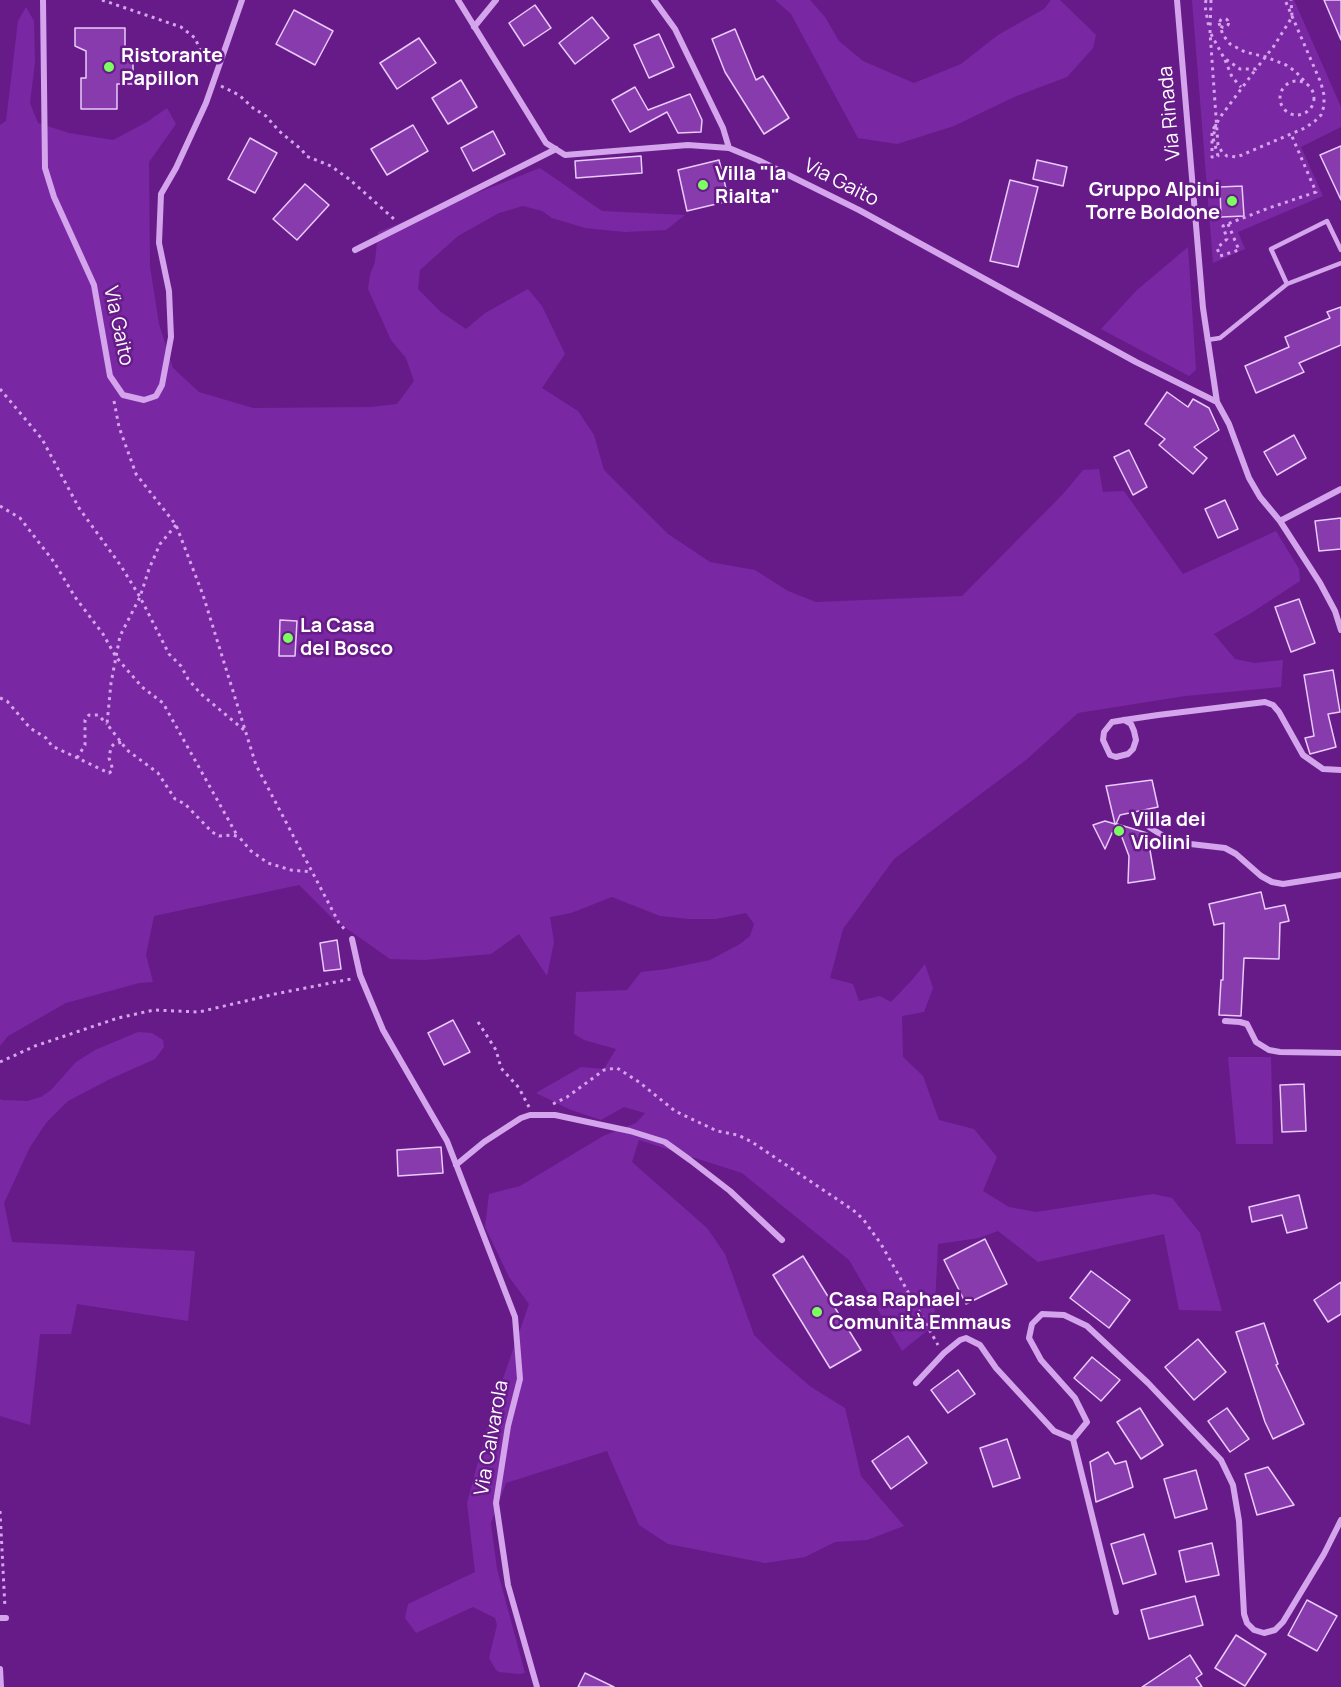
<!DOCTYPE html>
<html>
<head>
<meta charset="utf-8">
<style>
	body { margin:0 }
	canvas { display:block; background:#661b88 }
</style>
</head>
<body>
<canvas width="1341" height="1687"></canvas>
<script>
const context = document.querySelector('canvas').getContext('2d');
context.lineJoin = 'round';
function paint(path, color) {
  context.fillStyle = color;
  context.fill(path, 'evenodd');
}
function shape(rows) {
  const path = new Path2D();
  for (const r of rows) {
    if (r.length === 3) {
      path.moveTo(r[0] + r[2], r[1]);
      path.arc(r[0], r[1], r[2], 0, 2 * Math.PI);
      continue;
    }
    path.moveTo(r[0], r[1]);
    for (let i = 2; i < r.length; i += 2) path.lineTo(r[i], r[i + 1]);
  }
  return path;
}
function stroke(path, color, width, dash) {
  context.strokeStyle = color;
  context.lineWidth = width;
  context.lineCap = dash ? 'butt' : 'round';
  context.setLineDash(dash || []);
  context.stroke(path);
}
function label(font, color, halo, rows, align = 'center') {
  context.font = font + ' Manrope,sans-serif';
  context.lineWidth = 5;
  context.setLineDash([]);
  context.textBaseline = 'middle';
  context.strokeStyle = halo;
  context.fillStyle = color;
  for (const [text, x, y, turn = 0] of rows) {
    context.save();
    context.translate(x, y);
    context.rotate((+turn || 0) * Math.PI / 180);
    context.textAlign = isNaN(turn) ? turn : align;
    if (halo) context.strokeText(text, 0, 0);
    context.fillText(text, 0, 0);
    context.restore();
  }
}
const green = shape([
	[775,0,810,0,825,17,839,41,863,61,914,83,961,64,998,35,1044,9,1051,0,1060,0,1096,35,1093,48,1067,77,1014,97,954,126,897,144,858,138,791,14],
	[1192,0,1294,0,1341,107,1341,127,1301,147,1323,196,1238,232,1245,249,1213,263],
	[26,7,34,21,35,62,30,103,38,123,69,133,113,140,147,122,167,108,176,124,149,162,150,267,159,324,173,368,199,392,253,408,371,407,397,404,414,381,406,358,391,340,368,289,370,275,375,262,378,232,540,168,602,211,685,215,666,230,625,232,585,228,552,218,542,211,523,206,499,213,458,236,420,270,418,289,441,312,466,329,485,313,528,289,542,306,565,354,542,388,578,411,594,435,604,470,668,534,710,562,755,570,788,591,816,602,962,596,1064,493,1083,470,1099,469,1103,492,1124,491,1183,574,1276,531,1299,569,1300,581,1251,613,1214,634,1235,659,1254,663,1283,660,1281,687,1185,696,1078,713,1026,760,894,859,843,929,830,978,853,984,859,1001,880,996,891,1002,912,980,925,964,933,988,924,1012,902,1016,903,1057,923,1076,939,1120,974,1129,997,1157,983,1191,1009,1207,1036,1212,1153,1194,1172,1198,1200,1233,1222,1311,1179,1310,1164,1234,1038,1262,998,1231,979,1238,938,1244,934,1325,902,1351,849,1260,742,1173,639,1140,632,1162,707,1228,725,1254,754,1335,775,1356,811,1387,845,1408,861,1476,904,1526,867,1540,835,1542,805,1557,765,1563,668,1544,639,1525,607,1451,506,1483,491,1523,497,1569,525,1673,519,1674,499,1672,496,1670,489,1658,497,1625,495,1618,473,1607,416,1633,405,1618,408,1604,475,1572,467,1503,492,1410,529,1304,509,1277,485,1227,489,1194,520,1186,603,1136,636,1123,645,1113,624,1107,601,1120,571,1110,536,1093,581,1067,604,1069,616,1049,584,1040,574,1034,576,992,627,990,641,972,667,969,710,960,740,944,750,936,754,924,746,913,716,919,689,919,660,916,612,897,571,913,550,917,554,942,547,976,519,934,491,954,424,960,390,959,333,919,299,885,154,916,146,955,153,982,139,983,66,1003,8,1036,0,1046,0,125,6,121,18,21],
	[1188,247,1196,370,1189,376,1101,329,1137,290],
	[138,1032,152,1033,163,1040,164,1047,155,1059,108,1080,68,1101,46,1123,30,1147,4,1203,12,1242,195,1251,188,1321,77,1304,71,1334,40,1334,30,1425,0,1416,0,1099,2,1100,27,1101,41,1097,51,1090,76,1062,95,1050],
	[1228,1057,1271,1057,1273,1144,1236,1144]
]);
const building = shape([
	[1324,0,1341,0,1341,40,1324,0],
	[535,5,551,28,524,46,509,23,535,5],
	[294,10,333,31,315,65,276,44,294,10],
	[592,17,609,38,575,64,559,43,592,17],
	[75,28,125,28,125,56,133,56,133,84,117,84,117,109,81,109,81,78,86,78,86,51,75,46,75,28],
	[735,29,756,80,763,76,789,118,764,134,725,72,712,39,735,29],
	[659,34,674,67,649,78,634,45,659,34],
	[419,38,436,63,397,89,380,63,419,38],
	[461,80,477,107,448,124,432,98,461,80],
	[635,87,648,110,690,94,702,120,701,132,678,133,667,112,630,132,612,100,635,87],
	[413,125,428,151,387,175,371,149,413,125],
	[493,131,505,154,473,171,461,148,493,131],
	[250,138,277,153,255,193,228,179,250,138],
	[1341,146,1341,200,1320,155,1341,146],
	[641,156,642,173,576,178,575,161,641,156],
	[719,160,729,201,687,211,678,170,719,160],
	[1037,160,1067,167,1063,186,1033,179,1037,160],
	[1010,180,1038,187,1018,267,990,261,1010,180],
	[305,184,329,205,297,240,273,219,305,184],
	[1242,186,1244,216,1221,217,1220,187,1242,186],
	[1341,307,1341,345,1299,363,1304,372,1256,393,1245,366,1289,347,1285,337,1330,318,1327,312,1341,307],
	[1167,392,1188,407,1193,399,1209,408,1219,430,1194,447,1207,458,1193,474,1159,445,1165,439,1145,424,1167,392],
	[1294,435,1306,458,1277,475,1264,452,1294,435],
	[1129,450,1147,487,1133,495,1114,457,1129,450],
	[1225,500,1238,529,1218,538,1205,509,1225,500],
	[1341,518,1341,549,1319,551,1315,521,1341,518],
	[1299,599,1315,643,1291,652,1275,607,1299,599],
	[280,620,297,621,295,656,279,656,280,620],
	[1333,670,1340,712,1328,714,1336,747,1310,754,1305,738,1314,736,1304,675,1333,670],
	[1152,780,1158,807,1120,815,1105,849,1093,825,1105,821,1115,824,1106,786,1152,780],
	[1117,824,1147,833,1155,879,1128,883,1129,856,1117,824],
	[1261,892,1265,909,1285,905,1289,921,1280,923,1279,959,1244,958,1241,1016,1219,1015,1221,980,1223,980,1224,923,1214,925,1209,904,1261,892],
	[337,940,341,969,324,971,320,943,337,940],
	[453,1020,470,1052,444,1065,428,1033,453,1020],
	[1304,1084,1306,1131,1282,1132,1280,1085,1304,1084],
	[441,1147,443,1173,398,1176,397,1150,441,1147],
	[1299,1195,1307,1228,1287,1233,1282,1215,1252,1222,1249,1207,1299,1195],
	[985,1239,1007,1284,966,1304,944,1260,985,1239],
	[803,1256,861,1350,830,1368,773,1275,803,1256],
	[1091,1271,1130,1300,1109,1328,1070,1298,1091,1271],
	[1341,1282,1341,1314,1328,1322,1314,1300,1341,1282],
	[1264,1323,1278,1364,1276,1365,1304,1424,1273,1439,1265,1422,1236,1332,1264,1323],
	[1198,1339,1226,1372,1194,1400,1165,1367,1198,1339],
	[1092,1357,1120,1380,1101,1401,1074,1378,1092,1357],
	[958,1370,975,1394,948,1413,931,1390,958,1370],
	[1140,1408,1163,1445,1141,1459,1117,1422,1140,1408],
	[1227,1408,1249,1439,1230,1452,1208,1421,1227,1408],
	[908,1436,927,1463,891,1489,872,1461,908,1436],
	[1007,1439,1020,1478,993,1487,980,1448,1007,1439],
	[1108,1452,1115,1464,1126,1461,1133,1487,1096,1502,1090,1462,1108,1452],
	[1268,1467,1294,1505,1257,1515,1245,1474,1268,1467],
	[1196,1470,1207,1509,1175,1518,1164,1479,1196,1470],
	[1144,1534,1156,1574,1123,1584,1111,1544,1144,1534],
	[1212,1543,1219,1575,1186,1582,1179,1551,1212,1543],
	[1195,1596,1203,1625,1149,1639,1141,1610,1195,1596],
	[1307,1600,1337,1616,1317,1651,1288,1635,1307,1600],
	[1236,1635,1266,1654,1245,1686,1215,1668,1236,1635],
	[1190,1655,1202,1674,1196,1678,1202,1687,1142,1687,1190,1655],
	[585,1673,614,1687,578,1687,585,1673]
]);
const path = shape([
	[102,0,181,27,195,38,204,59,209,64],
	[1206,0,1205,6,1209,28],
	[1211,0,1210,32,1218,145,1222,152,1227,156,1237,157,1305,128,1315,121,1321,115,1324,106,1324,95,1321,83,1285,0],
	[1224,23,4.5],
	[1219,23,1223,35,1230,44,1245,52,1266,57,1286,65,1295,71,1307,84],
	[1211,34,1224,58,1240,69,1256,69,1274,46,1292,17,1291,0],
	[1225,60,1232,77,1241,87],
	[1297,98,17],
	[221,86,239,95,253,108,266,116,279,131,302,150,306,156,331,166,349,179,394,219],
	[1216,124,1213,138,1218,156,1212,157,1212,131,1221,116,1256,69],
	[1228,224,1239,250,1220,256,1217,248,1227,239,1223,226,1228,224,1235,221,1269,208,1316,192,1291,134],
	[0,389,42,439,79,508,121,566,140,597,169,654,181,666,188,679,201,694,244,730],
	[114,401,119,427,136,474,176,525,203,595,256,765,339,923,347,932],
	[0,506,20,518,54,562,75,597,103,634,116,657,142,687,163,703,238,837],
	[176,525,160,544,149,569,140,597,120,636,111,683,107,724,127,750,158,773,175,799,185,804,212,832,219,836,233,835,239,837,251,851,268,863,291,870,312,872],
	[0,698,7,701,30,728,46,738,52,746,109,773,113,770,109,758,111,747,114,744,122,742],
	[77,758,85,745,85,720,89,715,98,715,107,724],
	[478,1022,496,1050,501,1068,519,1088,529,1107],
	[0,1062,35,1046,118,1018,154,1010,199,1012,275,994,351,979],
	[553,1104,567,1097,604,1070,617,1068,639,1082,675,1111,717,1131,738,1135,752,1142,853,1210,863,1219,881,1244,938,1345],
	[0,1511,5,1608]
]);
const service = shape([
	[1287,284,1271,249,1327,221,1341,250],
	[1207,340,1220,338,1287,284,1341,263]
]);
const minor = shape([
	[43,0,45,168,54,197,94,285,110,376,123,395,144,400,156,396,162,385,171,337,169,291,159,243,161,194,176,168,206,103,242,0],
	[458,0,546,143,565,155,688,145,729,148,758,160,859,210,1136,362,1217,402],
	[654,0,675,29,723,128,729,148],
	[1177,0,1203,308,1217,402,1229,424,1249,478,1260,497,1280,521,1320,583,1335,611,1341,630],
	[474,27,496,0],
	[355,250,556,149],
	[1280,521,1341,489],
	[1124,720,1131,724,1134,731,1136,740,1133,749,1128,754,1116,757,1110,755,1103,740,1104,732,1112,722,1124,720,1158,715,1265,702,1273,705,1279,712,1303,755,1323,769,1341,770],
	[1149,827,1173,842,1225,848,1236,854,1261,876,1272,882,1283,884,1341,875],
	[352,939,360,975,383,1030,447,1141,515,1317,520,1379,508,1426,496,1503,508,1585,537,1687],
	[1225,1021,1240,1022,1247,1024,1256,1042,1269,1050,1280,1052,1341,1053],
	[456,1165,484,1142,521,1118,530,1115,555,1115,630,1131,665,1142,690,1160,730,1191,782,1240],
	[916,1383,944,1353,960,1340,966,1338,980,1345,996,1368,1054,1431,1073,1439,1087,1422,1075,1398,1041,1360,1029,1338,1032,1324,1042,1314,1064,1315,1087,1326,1148,1383,1221,1460,1233,1485,1239,1521,1244,1614,1247,1623,1254,1630,1264,1633,1275,1630,1283,1622,1324,1554,1341,1520],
	[1073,1439,1116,1612],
	[0,1618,6,1618],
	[0,1669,1,1687]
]);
const markers = [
	[109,67,6,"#7cfd61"],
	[703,185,6,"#7cfd61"],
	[1232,201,6,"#7cfd61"],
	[288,638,6,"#7cfd61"],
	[1119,831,6,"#7cfd61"],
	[817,1312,6,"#7cfd61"]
];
const poiNames = [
	["Ristorante",121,56],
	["Papillon",121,79],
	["Villa \"la",715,174],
	["Rialta\"",715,197],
	["Gruppo Alpini",1220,190,"right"],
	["Torre Boldone",1220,213,"right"],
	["La Casa",300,626],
	["del Bosco",300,649],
	["Villa dei",1131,820],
	["Violini",1131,843],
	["Casa Raphael -",829,1300],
	["Comunità Emmaus",829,1323]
];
const streetNames = [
	["Via Rinada",1170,113,-95],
	["Via Gaito",841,183,27],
	["Via Gaito",118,326,78],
	["Via Calvarola",492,1438,-80]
];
paint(green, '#7a27a3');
paint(building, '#883bad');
stroke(building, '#e9caf9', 1.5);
stroke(path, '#d4a4ec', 3, [3, 4.5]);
stroke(service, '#d4a4ec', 4.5);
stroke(minor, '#d4a4ec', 6);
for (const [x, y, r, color] of markers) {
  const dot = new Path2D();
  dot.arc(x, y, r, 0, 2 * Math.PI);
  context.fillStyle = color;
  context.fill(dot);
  stroke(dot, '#661b88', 2);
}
label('bold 20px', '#fff', '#661b88', poiNames, 'left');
label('20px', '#fff', '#661b88', streetNames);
</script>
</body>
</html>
